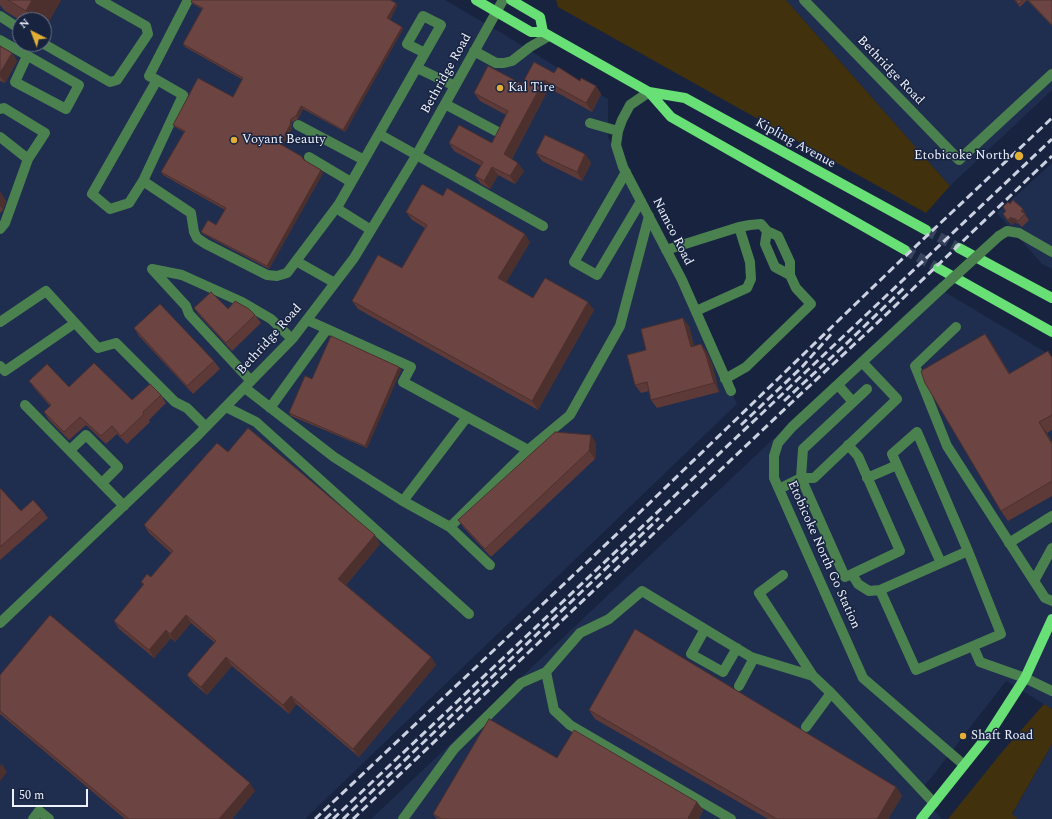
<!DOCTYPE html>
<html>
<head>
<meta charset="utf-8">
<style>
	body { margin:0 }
	#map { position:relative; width:1052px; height:819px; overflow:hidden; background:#17233f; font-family:Spectral,serif }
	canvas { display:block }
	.north { position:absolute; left:12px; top:12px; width:40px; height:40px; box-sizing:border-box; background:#17233f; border:1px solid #6d768b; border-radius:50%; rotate:318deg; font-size:11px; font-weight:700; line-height:16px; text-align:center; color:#edf2fe }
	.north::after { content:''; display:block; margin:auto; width:14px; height:18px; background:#e1af34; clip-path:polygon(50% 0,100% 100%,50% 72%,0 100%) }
	.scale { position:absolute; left:12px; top:789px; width:76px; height:18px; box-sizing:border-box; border:2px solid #edf2fe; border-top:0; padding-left:5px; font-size:12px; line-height:14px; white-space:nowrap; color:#edf2fe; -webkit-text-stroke:3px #17233f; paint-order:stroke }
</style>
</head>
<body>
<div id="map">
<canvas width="1052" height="819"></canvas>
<div class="north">N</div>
<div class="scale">50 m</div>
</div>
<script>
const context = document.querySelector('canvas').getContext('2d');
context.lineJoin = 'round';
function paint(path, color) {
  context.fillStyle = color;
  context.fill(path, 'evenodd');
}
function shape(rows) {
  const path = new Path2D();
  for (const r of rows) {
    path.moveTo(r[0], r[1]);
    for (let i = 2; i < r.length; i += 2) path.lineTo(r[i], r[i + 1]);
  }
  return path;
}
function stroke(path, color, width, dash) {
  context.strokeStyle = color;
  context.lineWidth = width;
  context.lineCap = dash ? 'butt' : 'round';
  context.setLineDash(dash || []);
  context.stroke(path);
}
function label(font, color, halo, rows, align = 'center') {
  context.font = font + ' Spectral,serif';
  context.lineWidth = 3;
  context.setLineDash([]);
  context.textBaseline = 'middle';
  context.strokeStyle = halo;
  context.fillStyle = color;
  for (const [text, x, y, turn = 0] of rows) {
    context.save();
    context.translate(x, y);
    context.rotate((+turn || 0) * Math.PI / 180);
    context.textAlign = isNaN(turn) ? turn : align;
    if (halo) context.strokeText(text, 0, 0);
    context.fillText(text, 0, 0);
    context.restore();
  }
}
const built = shape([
	[0,0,445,0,505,35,608,99,608,137,737,404,305,819,0,819],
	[20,20,44,20,44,44,20,44],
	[786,0,1052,0,1052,90,950,186],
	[1052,163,1052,269,1042,264,997,213],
	[935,286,1052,356,1052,709,1006,681,931,778,918,792,942,819,371,819],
	[1052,744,1052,819,1018,819,1012,815]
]);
const green = shape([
	[556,0,786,0,950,186,926,213,558,7],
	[1044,704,1052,709,1052,744,1012,814,1018,819,948,819,1002,752]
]);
const majorTunnel = shape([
	[926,230,959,248],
	[905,250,938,268]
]);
const minor = shape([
	[188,0,149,76,157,80,92,194,110,209,129,203,143,181,191,213,194,232,197,238,206,244,267,275,277,276,287,273,296,261],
	[804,0,959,160,1052,74],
	[0,16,20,29],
	[0,40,79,85,66,109,15,82,27,56],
	[44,44,110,82,117,80,148,34,146,26,100,0],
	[474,51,496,63,504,63,512,61,530,47,549,36],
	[417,68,455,86],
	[649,92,630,105,622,120,618,131,616,145,623,167,682,280,731,391],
	[445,104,496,131],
	[0,109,4,108,45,133,28,159,5,223,0,229],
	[590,123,618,131],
	[298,125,364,160],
	[379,134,543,226],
	[0,137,28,159],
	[309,157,351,182],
	[626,172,574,262,597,275,641,201],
	[143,181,183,95,157,80],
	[336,208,371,230],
	[767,231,778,236,790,262,790,275],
	[999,236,1007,231,1019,233,1052,252],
	[666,250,739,227,750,225,761,224,767,231,765,244,775,267,790,275,796,288,811,304,746,367,725,379],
	[335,283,296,261,339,204,425,53,441,25,423,16,407,44,425,53],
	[942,288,792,427,778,443,774,456,774,478,863,678,964,765],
	[696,311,747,288,751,279,750,262,739,227],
	[0,322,46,291,98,348,116,343,175,402,187,408,206,427],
	[956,327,915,366,947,446,1045,598,1052,601],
	[0,366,5,371,75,323],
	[251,381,189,314,186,306,152,269,182,275,242,302,271,319,292,339],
	[838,385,853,402],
	[245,388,334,457,403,501,450,527,528,450,403,382,411,367,307,320],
	[867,389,803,449,801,478,845,577,852,574,858,584,869,591,880,590,916,670,973,646,980,662,1025,678,1052,691],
	[25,405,124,506],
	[226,407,256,422,469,614],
	[270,408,327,329],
	[848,445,858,456,900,551,852,574],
	[70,450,86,435,118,467,102,483],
	[528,450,570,415,620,326,649,216],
	[867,478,897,465],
	[779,489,801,478,814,478,897,399,862,362],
	[403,501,467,417],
	[450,527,490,565],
	[1009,543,1052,516],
	[941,563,892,454,917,432,968,551],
	[783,575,759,593,813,676],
	[1034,581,1052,548],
	[880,590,968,551,1001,634,973,646],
	[0,623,197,436,293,338,354,258,371,230,416,156,503,0],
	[705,629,691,654,723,672,737,648],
	[739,686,754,658],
	[806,727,831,693],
	[33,819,39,811,49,819],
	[403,819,454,749,521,683,546,672],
	[731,819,570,725,554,710,546,672,580,633,609,619,642,591,751,657,813,676,831,693,934,803]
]);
const major = shape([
	[476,0,531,32,543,32,649,92,671,117,905,250],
	[511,0,540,17,543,32],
	[649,92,685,98,926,230],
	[959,248,1052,298],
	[938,268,1052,332],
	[921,819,989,734,1025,678,1052,619]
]);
const rail = shape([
	[784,401,845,345,905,287],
	[741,425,802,367,832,333],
	[315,819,636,516,898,263,1052,118],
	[325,819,336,809],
	[333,819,1052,139],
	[343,819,659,518],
	[353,819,790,404,874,326,1052,156]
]);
const minorBridge = shape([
	[942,288,999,236]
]);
const wall = shape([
	[0,0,61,0,44,30,44,20,20,20,5,11,0,5],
	[1014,0,1052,0,1052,26,1027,0,1020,7],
	[191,2,396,3,397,6,390,20,403,29,345,132,303,109,298,119,292,122,292,128,282,146,323,173,269,269,203,234,201,232,216,225,225,210,163,175,161,172,184,132,175,127,173,125,233,97,243,80,185,47,183,44,202,9,193,4],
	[0,46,12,53,17,61,5,83,0,81],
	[554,73,596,86,601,94,592,112,549,88,512,159,524,171,515,184,498,175,490,189,481,184,475,176,481,166,454,151,449,143,492,143,506,115,480,101,474,93,522,84],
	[536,153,585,154,591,163,582,181,542,161],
	[0,192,6,201,3,210,0,213],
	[443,196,530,242,506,282,533,298,594,310,538,410,358,309,352,301,402,268,425,228,412,220,406,212],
	[1010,204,1023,209,1026,215,1026,216,1029,220,1022,227,1018,223,1017,224,1015,222,1012,225,1006,219,1003,214,1006,211],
	[194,308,228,309,255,315,261,323,232,351,200,316],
	[689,326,694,346,707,352,712,364,719,392,657,408,651,400,649,391,641,393,635,385,646,350],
	[134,328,214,361,220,369,193,394,139,336],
	[985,334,992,344,1010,374,1052,357,1052,430,1047,433,1052,442,1052,496,1008,521,1001,511],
	[399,367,401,370,367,448,291,416,289,413,312,379],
	[29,381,69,387,132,400,161,395,166,403,149,420,150,422,127,444,117,434,106,444,86,425,69,440,49,420,44,412,50,406,35,389],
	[596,443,595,459,491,557,464,528,458,520],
	[228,452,380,544,346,585,431,657,436,665,359,757,296,704,289,714,232,666,207,695,193,683,187,675,215,643,191,623,175,642,171,638,154,658,119,629,114,621,143,585,141,582,151,577,171,553,149,533,144,525],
	[0,488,21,511,42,510,48,518,0,560],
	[0,675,255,791,232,819,125,819,0,714],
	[589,710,896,787,902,796,888,819,768,819,595,719],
	[697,802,703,810,699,819,437,819,433,814]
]);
const shadedWall = shape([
	[32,0,61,0,44,30,44,20,33,20,26,11],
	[396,3,397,6,389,21,387,18],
	[402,27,403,29,345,132,343,130],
	[12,53,17,61,5,83,0,76,0,73],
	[544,80,549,88,510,162,504,154],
	[596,86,601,94,592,112,586,103],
	[301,106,303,109,298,119,296,116],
	[291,119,292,122,292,128,282,147,280,144],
	[585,154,591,163,582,181,577,172],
	[518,163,524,171,515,184,510,176],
	[492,167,498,175,490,189,484,181],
	[321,170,323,173,269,269,267,266],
	[0,192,6,201,3,210,0,206],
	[1023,209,1026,215,1026,216,1021,211],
	[1011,217,1015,222,1012,225,1008,220],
	[1014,218,1018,223,1017,224,1013,219],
	[525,234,530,242,504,286,498,278],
	[588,302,594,310,538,410,532,401],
	[683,318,689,326,696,355,691,347],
	[985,334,992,344,1016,385,1009,374],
	[701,344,707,352,712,364,719,392,714,383],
	[399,367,401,370,367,448,365,446],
	[1039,422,1047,433,1052,442,1052,444],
	[591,435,596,443,595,459,589,451],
	[375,535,380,544,344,587,338,579],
	[186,615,191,623,175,642,170,634],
	[166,630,171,638,154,658,149,650],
	[226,657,232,666,207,695,201,687],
	[431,657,436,665,359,757,353,749],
	[291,696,296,704,289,714,283,705],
	[2,764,7,772,0,781,0,766],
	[250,783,255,791,232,819,219,819],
	[896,787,902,796,888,819,877,819],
	[697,802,703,810,699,819,689,819,688,818]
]);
const building = shape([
	[8,0,32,0,26,11,8,0],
	[192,0,390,0,396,3,387,18,402,27,343,130,301,106,296,116,291,119,290,125,280,144,301,156,304,160,321,170,267,266,201,232,208,220,216,225,226,208,161,172,185,131,173,125,198,78,233,97,243,78,183,44,203,8,191,2,192,0],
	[1015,0,1023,0,1019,4,1015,0],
	[1028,0,1052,0,1052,25,1028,0],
	[0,46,12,53,0,73,0,46],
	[534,62,554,73,558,67,580,81,581,78,596,86,586,103,544,80,504,154,518,163,510,176,492,167,484,181,475,176,483,162,449,143,459,125,492,143,508,111,474,93,488,66,522,84,534,62],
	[545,135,585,154,577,172,536,153,545,135],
	[422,184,443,196,447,188,525,234,498,278,533,298,545,278,588,302,532,401,352,301,378,255,402,268,427,225,406,212,422,184],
	[1013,200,1023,209,1021,211,1025,214,1018,221,1014,218,1013,219,1011,217,1008,220,1003,214,1006,211,1003,207,1008,202,1010,204,1013,200],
	[211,292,228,309,235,301,249,309,255,315,226,343,194,308,211,292],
	[160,304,214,361,187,386,134,328,160,304],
	[683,318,691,347,701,344,706,355,714,383,651,400,647,382,635,385,627,355,646,350,641,329,683,318],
	[985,334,1009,374,1048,351,1052,358,1052,415,1039,422,1052,444,1052,481,1001,511,925,383,921,371,985,334],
	[331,336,399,367,365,446,289,413,305,376,312,379,331,336],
	[94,363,132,400,150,384,161,395,143,412,144,414,121,436,112,426,101,436,80,417,64,432,44,412,51,405,29,381,47,364,69,387,94,363],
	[248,428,375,535,338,579,431,657,353,749,291,696,283,705,226,657,201,687,187,675,216,641,186,615,170,634,166,630,149,650,114,621,144,584,141,582,147,574,151,577,173,551,144,525,217,443,228,452,248,428],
	[555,432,591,435,589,451,485,549,458,520,555,432],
	[0,488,21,511,33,500,42,510,0,547,0,488],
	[50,615,250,783,219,819,129,819,0,711,0,675,50,615],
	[635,629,896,787,877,819,777,819,589,710,635,629],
	[489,719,557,758,574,730,697,802,688,818,689,819,442,819,433,814,489,719]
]);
const markers = [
	[500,88,4,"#e1af34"],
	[234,140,4,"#e1af34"],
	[1019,156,5,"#e1af34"],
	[963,736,4,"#e1af34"]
];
const streetNames = [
	["Bethridge Road",890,71,46],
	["Bethridge Road",447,74,-61],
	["Kipling Avenue",795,144,29],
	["Namco Road",672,232,63],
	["Bethridge Road",270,340,-48],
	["Etobicoke North Go Station",823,555,66]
];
const poiNames = [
	["Kal Tire",508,88],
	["Voyant Beauty",242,140],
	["Etobicoke North",1010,156,"right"],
	["Shaft Road",971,736]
];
paint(built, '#1f2d4e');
paint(green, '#41310d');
stroke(majorTunnel, '#37425c', 10, [10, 5]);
stroke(minor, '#4b814f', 10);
stroke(major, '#69e075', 10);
stroke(rail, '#cbd1e0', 3, [8, 4]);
stroke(minorBridge, '#4b814f', 10);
paint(wall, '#5d3a38');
paint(shadedWall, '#4c302e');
paint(building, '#6c4441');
stroke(building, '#4c302e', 1);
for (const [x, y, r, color] of markers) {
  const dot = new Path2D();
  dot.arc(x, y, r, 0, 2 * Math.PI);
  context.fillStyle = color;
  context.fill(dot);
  stroke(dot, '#17233f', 1.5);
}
label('13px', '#edf2fe', '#17233f', streetNames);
label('13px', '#edf2fe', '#17233f', poiNames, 'left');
</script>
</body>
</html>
